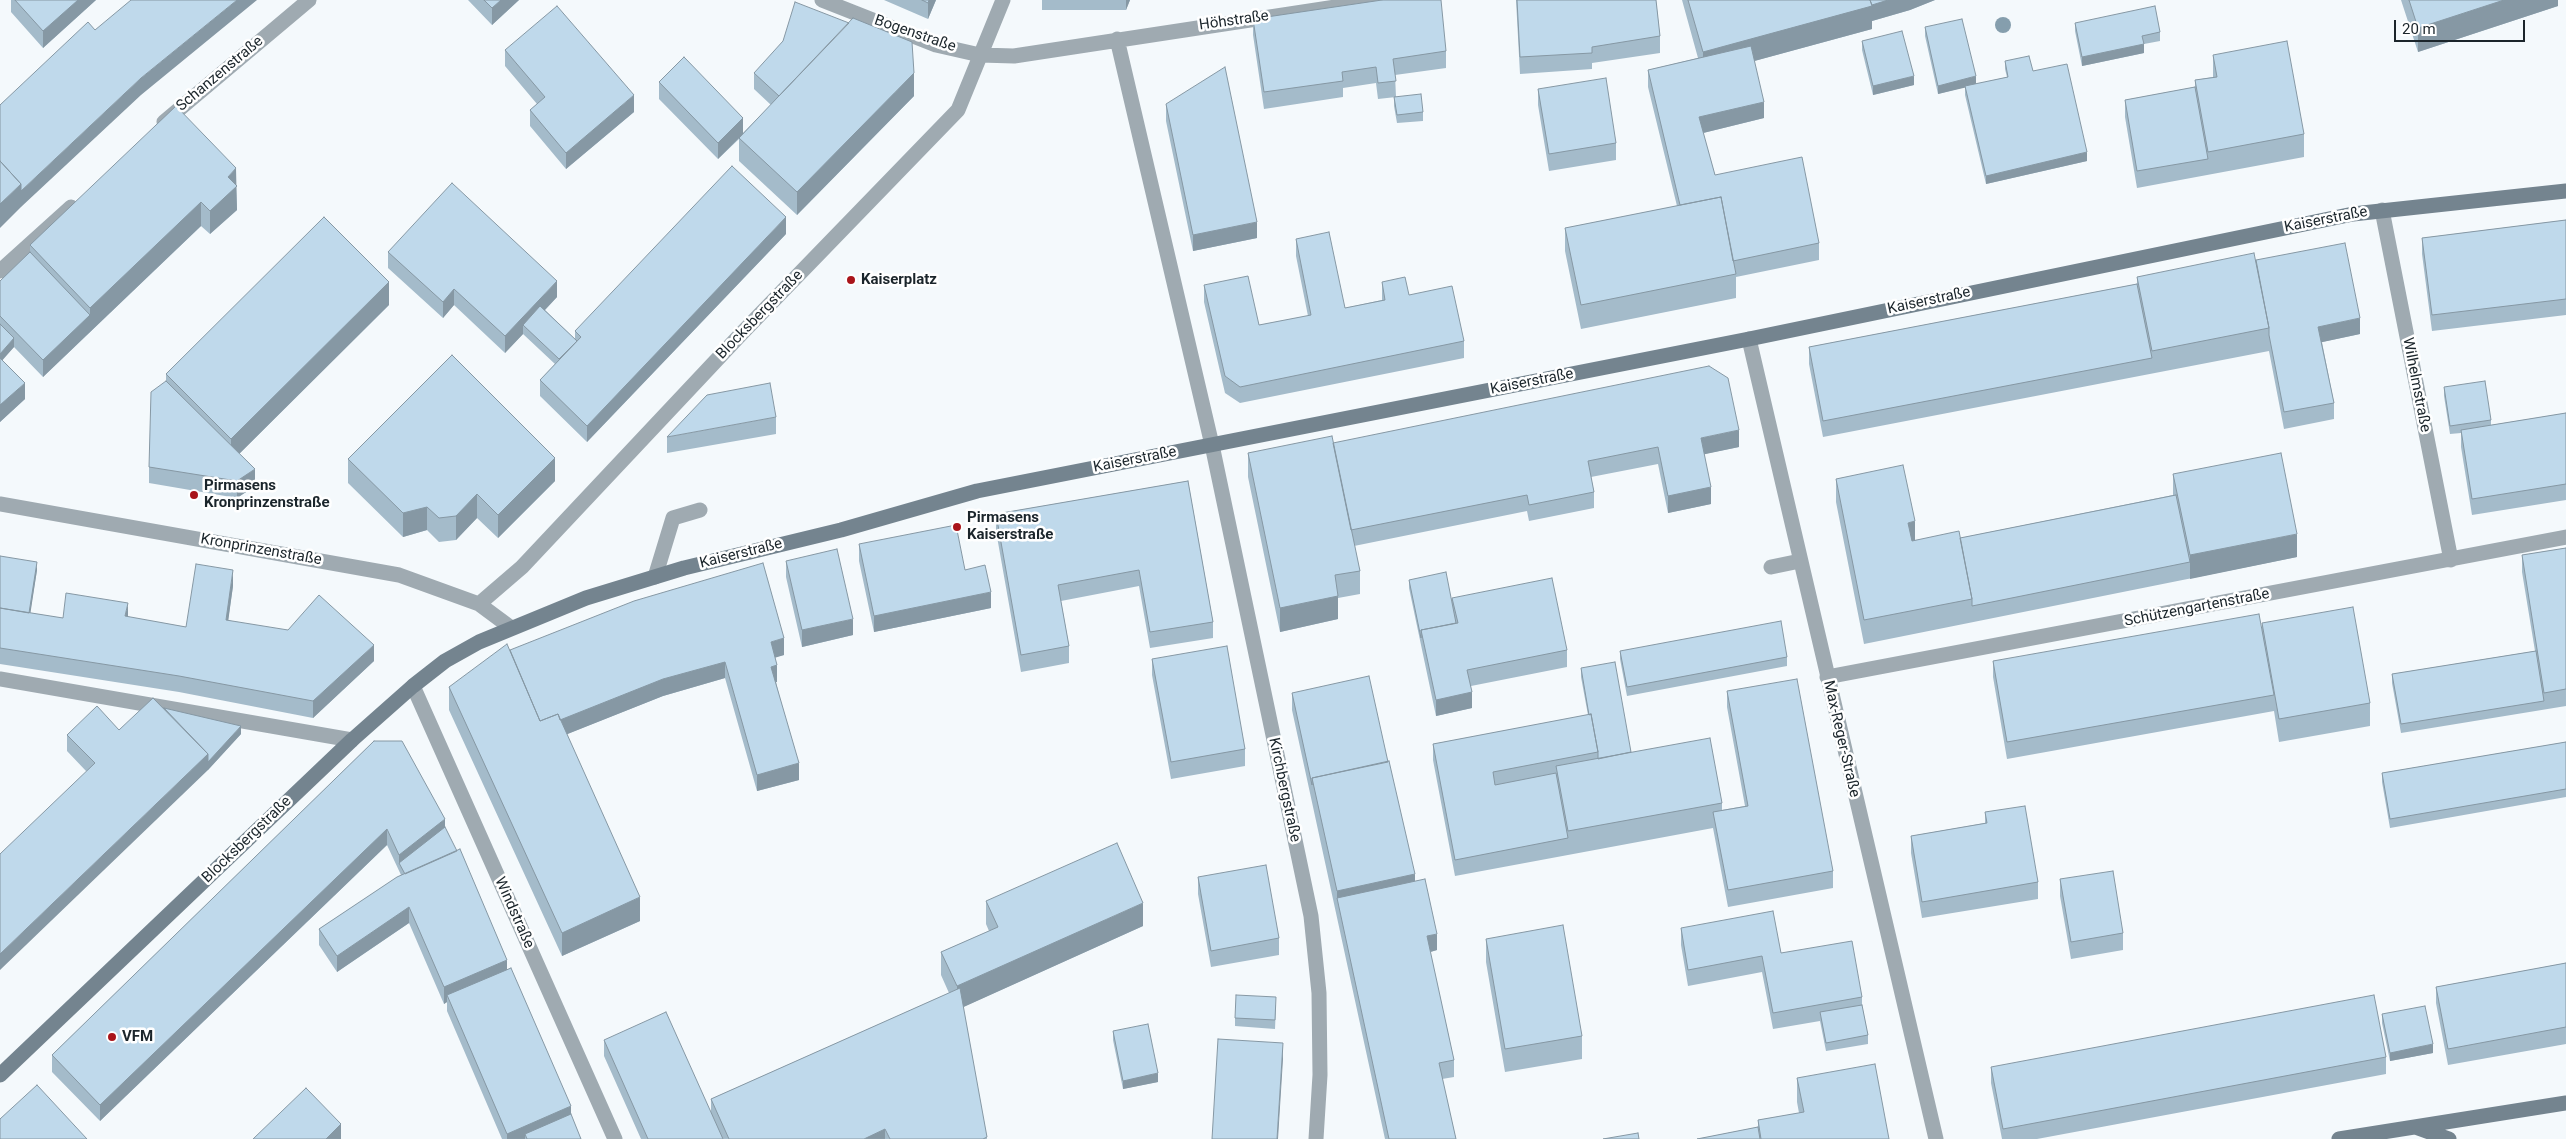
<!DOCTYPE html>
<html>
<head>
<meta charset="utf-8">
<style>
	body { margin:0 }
	#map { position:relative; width:2566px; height:1139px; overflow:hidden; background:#f4f9fc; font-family:Roboto,sans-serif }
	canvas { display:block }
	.scale { position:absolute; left:2394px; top:20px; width:131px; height:22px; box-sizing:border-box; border:2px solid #1b252b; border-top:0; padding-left:6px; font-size:15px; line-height:18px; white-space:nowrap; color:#1b252b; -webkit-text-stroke:4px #fff; paint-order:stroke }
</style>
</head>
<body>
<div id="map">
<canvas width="2566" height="1139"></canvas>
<div class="scale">20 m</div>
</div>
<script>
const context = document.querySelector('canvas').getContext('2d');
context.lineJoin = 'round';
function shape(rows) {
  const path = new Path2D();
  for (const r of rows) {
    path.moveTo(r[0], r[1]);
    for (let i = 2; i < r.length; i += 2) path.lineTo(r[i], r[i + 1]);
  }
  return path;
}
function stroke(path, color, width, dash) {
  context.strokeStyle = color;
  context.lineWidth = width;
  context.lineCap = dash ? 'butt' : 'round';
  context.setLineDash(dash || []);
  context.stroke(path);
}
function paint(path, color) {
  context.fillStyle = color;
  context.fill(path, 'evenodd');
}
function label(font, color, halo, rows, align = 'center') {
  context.font = font + ' Roboto,sans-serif';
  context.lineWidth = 5;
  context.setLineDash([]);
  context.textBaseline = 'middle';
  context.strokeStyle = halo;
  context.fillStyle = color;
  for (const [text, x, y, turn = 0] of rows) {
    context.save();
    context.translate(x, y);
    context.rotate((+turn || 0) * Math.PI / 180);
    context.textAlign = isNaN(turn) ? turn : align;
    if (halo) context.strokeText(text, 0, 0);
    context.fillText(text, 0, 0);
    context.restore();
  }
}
const lane = shape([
	[1771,567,1800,561],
	[655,577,673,518,700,510],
	[0,679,352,740]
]);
const street = shape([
	[822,0,936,45,980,55,1014,56,1381,0],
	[1117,39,1212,445,1311,916,1319,993,1320,1075,1316,1139],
	[164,122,309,0],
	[2382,210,2451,560],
	[0,271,71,207],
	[1749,339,1936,1139],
	[0,504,399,575,479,604,510,627],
	[479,604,522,567,742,333,958,110,1003,0],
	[1827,677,2566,537],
	[413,686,615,1139]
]);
const secondary = shape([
	[0,1075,352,740,413,686,445,661,479,642,586,598,684,568,841,530,977,491,1749,339,2353,214,2566,191],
	[2418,1128,2449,1139],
	[2339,1139,2566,1103]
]);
const trees = [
	[2003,25]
];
const wall = shape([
	[11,0,96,0,43,48,11,12],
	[468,0,519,0,492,25],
	[884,0,936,0,928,19],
	[1042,0,1130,0,1126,10,1042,10],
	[1516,0,1656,0,1660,36,1660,53,1592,63,1592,69,1520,74],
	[1682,0,1935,0,1910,10,1872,21,1872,29,1754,61,1764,118,1703,133,1715,175,1819,243,1819,260,1736,277,1736,298,1581,329,1565,251,1565,228,1677,206,1648,87,1648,70,1698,58],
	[2401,0,2558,0,2558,6,2418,52],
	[1253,19,1446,51,1446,68,1395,75,1396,97,1378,99,1376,83,1343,88,1343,97,1264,109,1253,35],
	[2075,23,2160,32,2160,41,2144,44,2144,53,2082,66,2075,31],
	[1925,27,1976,84,2007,77,2005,69,2005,61,2033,71,2087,161,1986,184,1965,95,1965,87,1938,94,1925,36],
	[1862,41,1914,85,1873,95,1862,50],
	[505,50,634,112,566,169,530,126,530,110,537,104,505,66],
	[2213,55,2304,134,2304,157,2137,188,2125,117,2125,100,2195,87,2195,80,2213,77],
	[754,73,914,96,797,215,739,161,739,139,718,159,659,99,659,82,743,133,771,105,754,89],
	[1538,89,1616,143,1616,160,1549,171,1538,105],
	[1394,97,1423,112,1423,121,1397,123,1394,106],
	[1166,104,1257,238,1193,251,1166,121],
	[236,186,237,210,210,234,201,226,43,377,14,347,2,360,25,399,0,422,0,281,30,252,30,245],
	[2566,220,2566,315,2432,331,2422,254,2422,238],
	[786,234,587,442,540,396,540,380,555,364,523,334,505,353,454,305,443,318,388,268,388,252,557,297,545,310,575,339,575,331],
	[1296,239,1345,308,1382,300,1382,282,1409,295,1464,341,1464,358,1240,403,1225,393,1204,302,1204,285,1259,325,1308,316,1296,256],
	[2256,260,2360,334,2322,342,2334,403,2334,419,2284,429,2269,351,1823,437,1809,364,1809,347,2137,284,2137,277],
	[389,305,239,454,255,486,237,498,149,483,149,467,166,381,166,374],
	[2444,387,2491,420,2491,425,2566,413,2566,500,2472,515,2461,447,2461,433,2450,434,2444,396],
	[776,417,776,434,667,453,667,437],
	[1333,443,1739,447,1704,454,1711,504,1668,513,1658,464,1591,477,1594,492,1594,508,1529,521,1527,511,1354,546,1360,571,1360,594,1338,598,1338,619,1280,632,1248,477,1248,453],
	[348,459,555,481,498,538,477,518,456,540,439,542,427,530,403,537,348,483],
	[2173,474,2297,557,1864,644,1836,502,1836,479,1915,540,1960,538,2173,495],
	[1188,481,1213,622,1213,638,1150,648,1139,586,1061,601,1069,646,1069,663,1021,672,996,531,996,514],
	[859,544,965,570,991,608,874,632,859,561],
	[2566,548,2566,706,2401,733,2392,683,2392,674,2535,651,2522,572,2522,555],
	[0,556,37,570,30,613,63,618,128,617,186,627,233,586,228,620,374,661,313,718,179,692,0,664],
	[786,561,853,635,802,647,786,577],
	[1409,580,1452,605,1452,598,1567,650,1567,667,1471,686,1472,708,1436,716,1409,588],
	[2262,623,2370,703,2370,726,2279,742,2274,711,2007,759,1993,677,1993,661,2262,632],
	[510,650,784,655,775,657,777,682,776,682,799,780,757,791,725,678,663,696,567,734,640,921,562,956,449,710,449,687],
	[1620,651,1787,657,1787,666,1627,696,1620,659],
	[1152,659,1245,749,1245,766,1171,779,1152,675],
	[1581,668,1631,752,1722,803,1722,810,1745,806,1727,707,1727,691,1833,871,1833,888,1728,907,1713,828,1455,876,1433,760,1433,744,1588,715,1581,677],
	[1292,693,1388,762,1415,881,1437,950,1430,952,1454,1060,1454,1077,1442,1079,1456,1139,1385,1139,1292,710],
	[164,708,241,734,208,770,86,771,67,751,67,735,119,730],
	[374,741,445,827,507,969,581,1139,502,1139,447,1011,447,1002,444,1004,409,923,337,972,319,945,319,929,401,875,387,845,100,1121,52,1072,52,1055],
	[2566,742,2566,797,2390,828,2382,782,2382,773],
	[1985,812,2038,882,2038,899,1922,918,1911,853,1911,836,1985,823],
	[1198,877,1279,938,1279,955,1211,967,1198,894],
	[2060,879,2123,933,2123,950,2071,959,2060,896],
	[986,901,1143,926,963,1007,987,1139,641,1139,604,1056,604,1040,711,1113,711,1099,949,993,941,975,941,952,989,931,986,924],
	[1681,928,1781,953,1862,997,1862,1005,1868,1035,1868,1044,1826,1051,1820,1021,1773,1029,1762,972,1688,986,1681,945],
	[1486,939,1582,1036,1582,1059,1505,1072,1486,962],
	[2566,963,2566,1044,2448,1065,2436,1003,2436,987],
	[1276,1005,1275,1029,1235,1026,1235,1018],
	[2382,1014,2433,1053,2390,1061,2382,1023],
	[1113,1031,1158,1082,1123,1089,1113,1040],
	[2386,1057,2386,1074,2037,1139,2002,1139,1991,1083,1991,1067],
	[1797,1078,1889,1139,1697,1139,1758,1127,1758,1120,1799,1113,1797,1102]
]);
const shadedWall = shape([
	[78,0,96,0,43,48,43,31],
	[237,0,257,0,141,95,21,207,21,191,141,78],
	[501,0,519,0,492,25,492,8],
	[929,0,936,0,928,19,928,3],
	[1126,0,1130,0,1126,10],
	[1888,0,1935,0,1910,10,1872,21,1872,29,1703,75,1703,52],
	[2504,0,2558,0,2558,6,2418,52,2418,28],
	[2144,44,2144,53,2082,66,2082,57],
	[914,73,914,96,797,215,797,192],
	[1914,76,1914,85,1873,95,1873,86],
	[1976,76,1976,85,1938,94,1938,86],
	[634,95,634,112,566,169,566,153],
	[1764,102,1764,118,1699,134,1699,117],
	[743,118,743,134,718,159,718,143],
	[2087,152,2087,161,1986,184,1986,176],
	[236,168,237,210,210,234,210,211,228,177],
	[21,184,21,207,0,228,0,204],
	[201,202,201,226,43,377,43,360,90,315,90,308],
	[786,217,786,234,587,442,587,426],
	[1257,222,1257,238,1193,251,1193,235],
	[557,281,557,297,527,329,523,325,523,334,505,353,505,336],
	[389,282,389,305,231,462,231,439],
	[454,289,454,305,443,318,443,302],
	[2360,318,2360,334,2318,343,2318,327],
	[14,338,14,347,0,363,0,354],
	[25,383,25,399,0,422,0,405],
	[1739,430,1739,447,1701,455,1701,438],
	[555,458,555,481,498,538,498,515],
	[255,469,255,486,237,498,237,481],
	[1711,487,1711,504,1668,513,1668,496],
	[477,494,477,518,456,540,456,516],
	[427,507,427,530,403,537,403,513],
	[1915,521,1915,545,1908,546,1908,523],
	[2297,534,2297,557,2190,579,2190,555],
	[37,562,37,570,28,629,28,621],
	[233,570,233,586,226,637,226,620],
	[991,592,991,608,874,632,874,616],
	[1338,596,1338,619,1280,632,1280,608],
	[128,603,128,619,125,616],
	[853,619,853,635,802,647,802,630],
	[784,638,784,655,771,659,771,642],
	[374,645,374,661,313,718,313,701],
	[725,662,725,678,663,696,540,745,540,728,663,679],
	[777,665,777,682,771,683,771,667],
	[1472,692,1472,708,1436,716,1436,700],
	[241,726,241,734,208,770,208,762],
	[208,754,208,770,0,970,0,954],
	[799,763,799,780,757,791,757,775],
	[445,819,445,835,399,863,399,872,399,855],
	[387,829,387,845,100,1121,100,1105],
	[1415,874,1415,897,1337,898,1337,891],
	[640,897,640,921,562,956,562,933],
	[1143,903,1143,926,957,1010,957,986],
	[409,907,409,923,337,972,337,956],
	[1437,934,1437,950,1427,953,1427,936],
	[507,960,507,976,447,995,447,1002,444,1004,444,987],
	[1283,1043,1283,1059,1278,1139,1277,1139],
	[2433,1044,2433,1053,2390,1061,2390,1053],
	[1158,1073,1158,1082,1123,1089,1123,1081],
	[571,1106,571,1123,525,1134,525,1139,507,1139,507,1134],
	[341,1124,341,1139,326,1139],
	[885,1129,885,1139,864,1139]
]);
const building = shape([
	[15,0,78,0,43,31,15,0],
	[131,0,237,0,141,78,21,191,21,184,0,161,0,105,88,22,95,30,131,0],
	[484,0,501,0,492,8,484,0],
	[922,0,929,0,928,3,922,0],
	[1382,0,1441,0,1446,51,1393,59,1396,81,1378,83,1376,67,1342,72,1343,81,1264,92,1253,19,1382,0],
	[1517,0,1656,0,1660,36,1592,47,1592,53,1520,57,1517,0],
	[1688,0,1870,0,1872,6,1703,52,1688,0],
	[1870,0,1888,0,1872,5,1870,0],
	[2409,0,2504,0,2418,28,2409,0],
	[795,2,849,23,779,96,754,73,783,41,795,2],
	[557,6,634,95,566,153,530,110,545,97,505,50,557,6],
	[2155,6,2160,32,2142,36,2144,44,2082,57,2075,23,2155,6],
	[853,18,912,42,914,73,797,192,739,138,853,18],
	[1962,19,1976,76,1938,86,1925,27,1962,19],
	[1902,31,1914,76,1873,86,1862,41,1902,31],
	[2287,41,2304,134,2208,152,2195,80,2217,77,2213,55,2287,41],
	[1751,46,1764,102,1699,117,1715,175,1802,157,1819,243,1733,261,1721,197,1680,205,1648,70,1751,46],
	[2029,56,2033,71,2067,64,2087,152,1986,176,1965,86,2008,77,2005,61,2029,56],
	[684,57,743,118,718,143,659,82,684,57],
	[1225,67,1257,222,1193,235,1166,104,1225,67],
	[1606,78,1616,143,1549,154,1538,89,1606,78],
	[2195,87,2208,159,2137,171,2125,100,2195,87],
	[1421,94,1423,112,1397,115,1394,97,1421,94],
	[176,106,236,168,228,177,237,186,210,211,201,202,90,308,30,245,176,106],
	[0,161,21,184,0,204,0,161],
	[732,166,786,217,587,426,540,380,581,337,575,331,732,166],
	[452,183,557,281,505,336,454,289,443,302,388,252,452,183],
	[1721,197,1736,274,1581,305,1565,228,1721,197],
	[324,217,389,282,231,439,166,374,324,217],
	[2566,220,2566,299,2432,315,2422,238,2566,220],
	[1329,232,1345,308,1385,300,1382,282,1405,277,1409,295,1452,286,1464,341,1240,387,1225,376,1204,285,1248,276,1259,325,1311,315,1296,239,1329,232],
	[2345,243,2360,318,2318,327,2334,403,2284,412,2269,335,2269,328,2256,260,2345,243],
	[30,252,90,315,43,360,0,316,0,281,30,252],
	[2254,253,2269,328,2152,351,2137,277,2254,253],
	[2137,284,2152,358,1823,421,1809,347,2137,284],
	[540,306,577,341,559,359,523,325,540,306],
	[0,324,14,338,0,354,0,324],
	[452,355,555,458,498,515,477,494,456,516,439,518,427,507,403,513,348,459,452,355],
	[0,358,25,383,0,405,0,358],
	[1709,366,1728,378,1739,430,1701,438,1711,487,1668,496,1658,447,1588,461,1594,492,1529,505,1527,495,1351,530,1333,443,1709,366],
	[166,381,255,469,237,481,149,467,151,392,166,381],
	[2485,381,2491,420,2450,426,2444,387,2485,381],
	[770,383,776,417,667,437,707,395,770,383],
	[2566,413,2566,484,2472,499,2461,430,2566,413],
	[1332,436,1360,571,1335,575,1338,596,1280,608,1248,453,1332,436],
	[2281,453,2297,534,2190,555,2173,474,2281,453],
	[1903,465,1915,521,1908,523,1912,541,1959,531,1972,599,1864,620,1836,479,1903,465],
	[1188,481,1213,622,1150,632,1139,570,1058,585,1069,646,1021,655,996,514,1188,481],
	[2176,495,2190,562,1972,606,1972,599,1960,538,2176,495],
	[956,525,965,570,985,565,991,592,874,616,859,544,956,525],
	[2566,548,2566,689,2544,693,2522,555,2566,548],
	[837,549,853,619,802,630,786,561,837,549],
	[0,556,37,562,29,613,0,608,0,556],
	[763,563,784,638,771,642,777,665,771,667,799,763,757,775,725,662,663,679,560,720,558,714,540,721,510,650,634,601,763,563],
	[196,564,233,570,226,620,288,630,319,595,374,645,313,701,179,676,0,648,0,608,63,618,66,593,128,603,125,616,186,627,196,564],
	[1446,572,1456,623,1421,630,1421,638,1409,580,1446,572],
	[1552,578,1567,650,1467,670,1472,692,1436,700,1421,630,1458,623,1452,598,1552,578],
	[2353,607,2370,703,2279,719,2262,623,2353,607],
	[2259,614,2274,695,2007,742,1993,661,2259,614],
	[1781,621,1787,657,1627,687,1620,651,1781,621],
	[507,644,540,721,558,714,640,897,562,933,449,687,507,644],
	[1227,646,1245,749,1171,762,1152,659,1227,646],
	[2536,651,2544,701,2401,724,2392,674,2536,651],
	[1615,662,1631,752,1598,759,1598,752,1591,714,1589,715,1581,668,1615,662],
	[1369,676,1388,762,1312,778,1312,785,1292,693,1369,676],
	[1797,679,1833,871,1728,890,1713,812,1748,806,1727,691,1797,679],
	[153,698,208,754,0,954,0,854,95,763,67,735,97,706,119,730,153,698],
	[164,708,241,726,208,762,208,754,164,708],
	[1591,714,1598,752,1493,772,1495,785,1556,773,1568,838,1455,860,1433,744,1591,714],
	[1710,738,1722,803,1568,831,1556,766,1710,738],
	[374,741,402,741,445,819,399,855,387,829,100,1105,52,1055,374,741],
	[2566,742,2566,789,2390,819,2382,773,2566,742],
	[1389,761,1415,874,1337,891,1312,778,1389,761],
	[2025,806,2038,882,1922,902,1911,836,1987,823,1985,812,2025,806],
	[445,827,457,851,405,874,399,863,445,827],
	[1117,843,1143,903,957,986,941,952,998,927,986,901,1117,843],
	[460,849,507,960,444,987,409,907,337,956,319,929,397,877,460,849],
	[1266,865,1279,938,1211,951,1198,877,1266,865],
	[2113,871,2123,933,2071,942,2060,879,2113,871],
	[1425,879,1437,934,1427,936,1454,1060,1439,1063,1456,1139,1389,1139,1337,898,1425,879],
	[1773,911,1781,953,1852,941,1862,997,1773,1013,1762,956,1688,970,1681,928,1773,911],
	[1563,925,1582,1036,1505,1049,1486,939,1563,925],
	[2566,963,2566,1027,2448,1049,2436,987,2566,963],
	[511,968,571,1106,507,1134,447,995,511,968],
	[960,988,987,1137,983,1139,890,1139,885,1129,864,1139,729,1139,711,1099,960,988],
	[1236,995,1276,997,1275,1020,1235,1018,1236,995],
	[2374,995,2386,1057,2003,1129,1991,1067,2374,995],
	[1862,1005,1868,1035,1826,1043,1820,1012,1862,1005],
	[2425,1006,2433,1044,2390,1053,2382,1014,2425,1006],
	[666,1012,723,1139,648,1139,604,1040,666,1012],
	[1148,1024,1158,1073,1123,1081,1113,1031,1148,1024],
	[1218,1039,1283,1043,1277,1139,1212,1139,1218,1039],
	[1875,1064,1889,1139,1761,1139,1758,1120,1804,1112,1797,1078,1875,1064],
	[37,1085,87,1139,0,1139,0,1119,37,1085],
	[306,1088,341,1124,326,1139,253,1139,306,1088],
	[571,1114,581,1139,527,1139,525,1134,571,1114],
	[1758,1127,1760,1139,1697,1139,1758,1127],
	[1638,1133,1639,1139,1603,1139,1638,1133]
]);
const markers = [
	[851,280,5,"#a9141a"],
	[194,495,5,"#a9141a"],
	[957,527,5,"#a9141a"],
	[112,1037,5,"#a9141a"]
];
const streetNames = [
	["Höhstraße",1234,21,-8],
	["Bogenstraße",915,34,19],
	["Schanzenstraße",220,74,-40],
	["Kaiserstraße",2326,220,-11],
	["Kaiserstraße",1929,301,-12],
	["Blocksbergstraße",760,315,-46],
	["Kaiserstraße",1532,382,-11],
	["Wilhelmstraße",2416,385,79],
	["Kaiserstraße",1135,460,-11],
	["Kronprinzenstraße",261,550,10],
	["Kaiserstraße",741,554,-14],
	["Schützengartenstraße",2197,608,-11],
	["Max-Reger-Straße",1841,739,77],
	["Kirchbergstraße",1284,790,78],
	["Blocksbergstraße",247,840,-44],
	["Windstraße",514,913,66]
];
const poiNames = [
	["Kaiserplatz",861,280],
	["Pirmasens",204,486],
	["Kronprinzenstraße",204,503],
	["Pirmasens",967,518],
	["Kaiserstraße",967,535],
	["VFM",122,1037]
];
stroke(lane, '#9faab1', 15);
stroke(street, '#9faab1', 15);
stroke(secondary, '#74848f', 15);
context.fillStyle = '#859ead';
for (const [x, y] of trees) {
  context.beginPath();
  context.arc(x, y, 8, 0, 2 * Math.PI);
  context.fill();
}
paint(wall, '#a4bbca');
paint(shadedWall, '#8698a4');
paint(building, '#bfd9eb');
stroke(building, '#8698a4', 1);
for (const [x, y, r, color] of markers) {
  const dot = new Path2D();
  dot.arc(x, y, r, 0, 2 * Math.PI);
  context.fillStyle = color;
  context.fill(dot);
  stroke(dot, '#fff', 2);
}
label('15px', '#1b252b', '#fff', streetNames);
label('bold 15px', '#1b252b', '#fff', poiNames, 'left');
</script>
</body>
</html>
